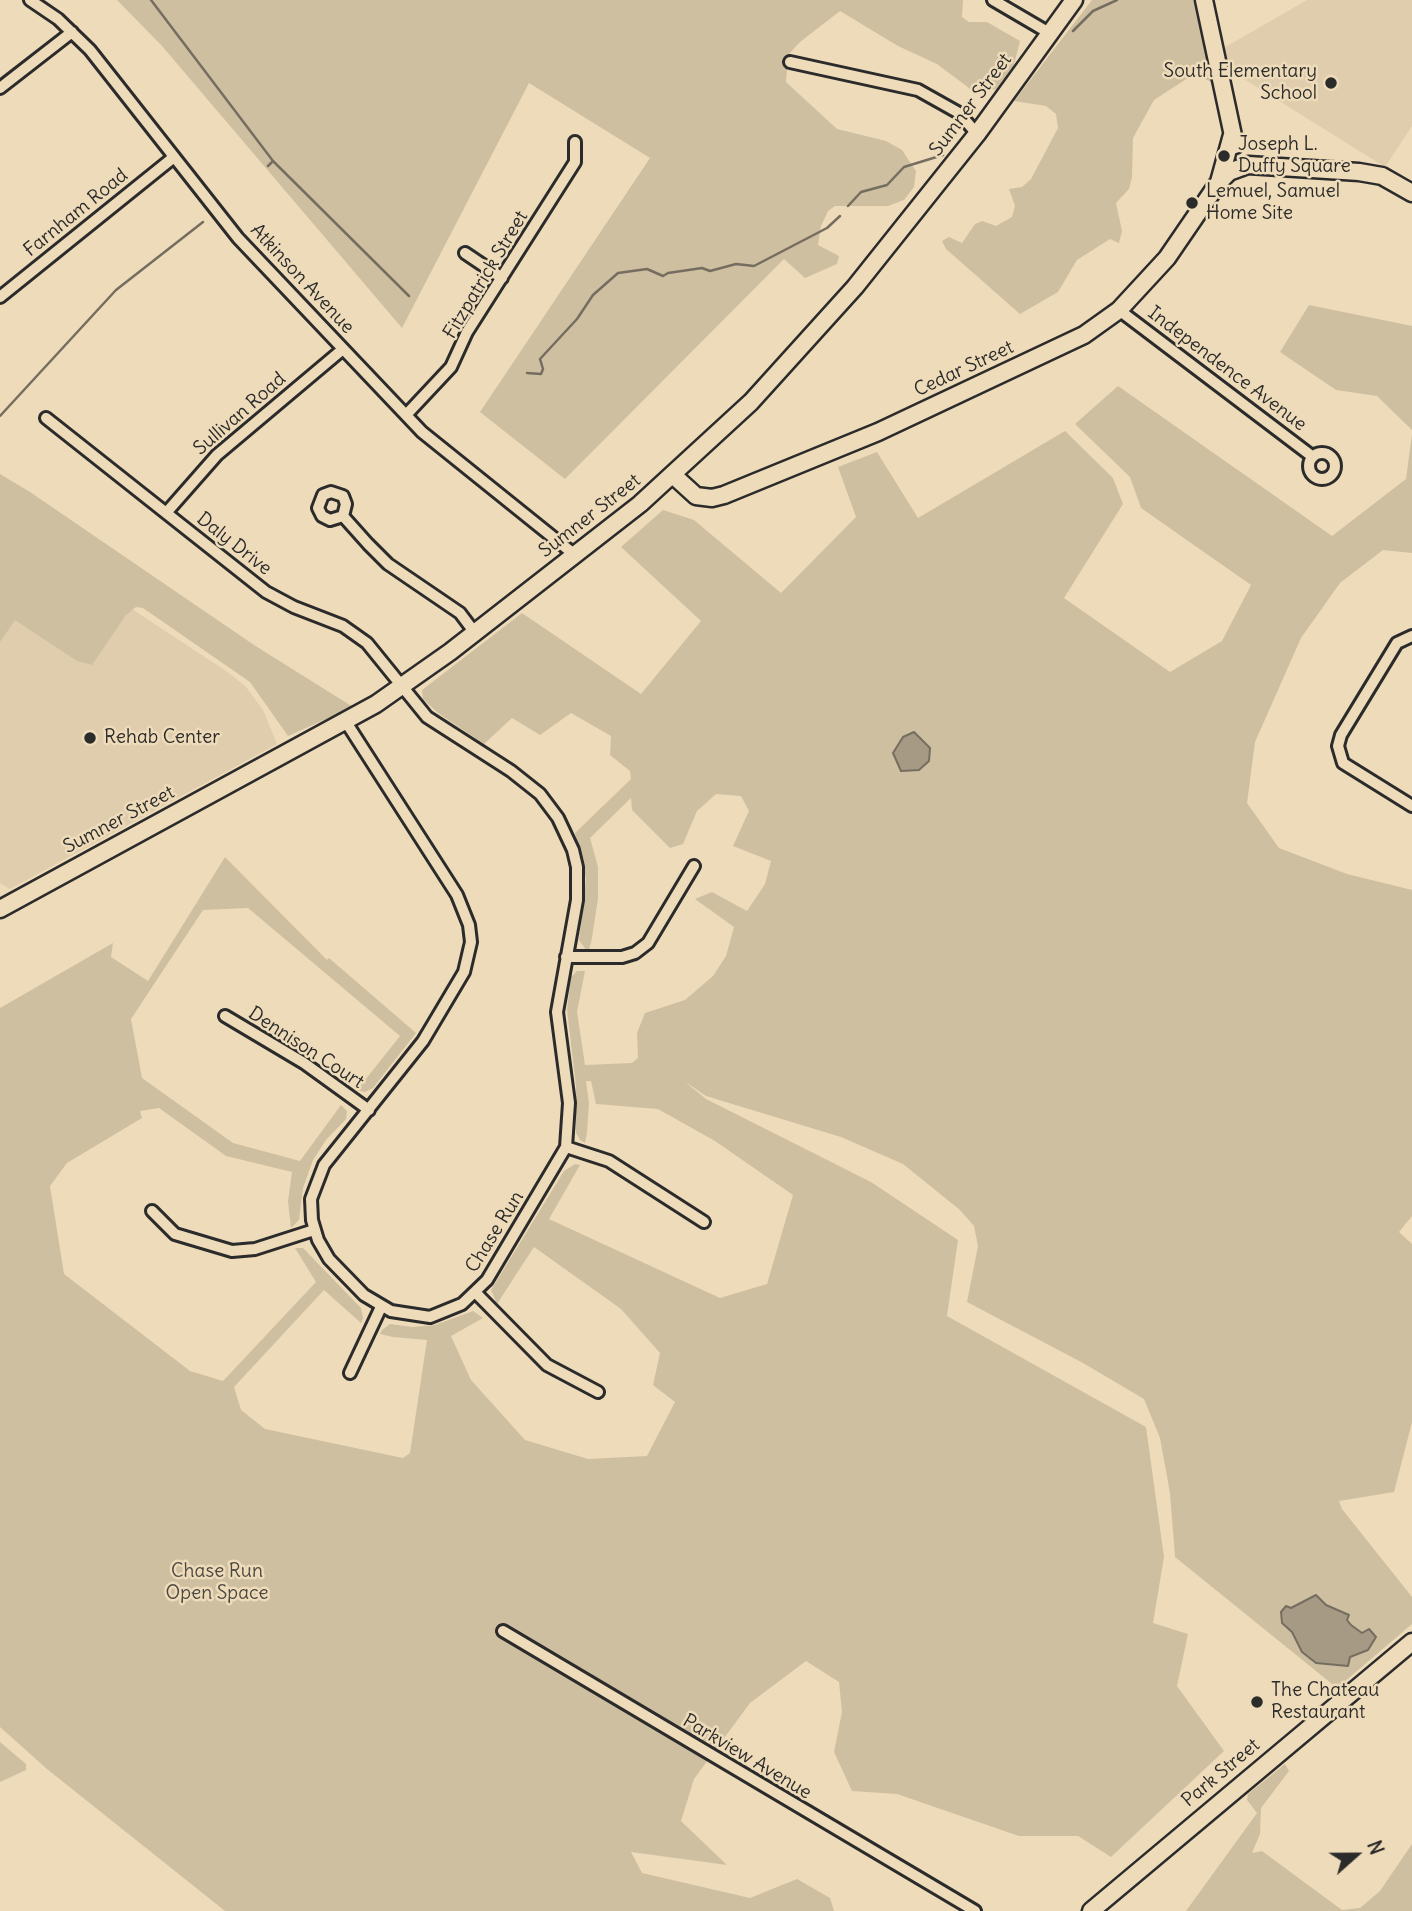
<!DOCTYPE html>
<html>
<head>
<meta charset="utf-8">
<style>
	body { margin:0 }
	#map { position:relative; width:1412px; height:1911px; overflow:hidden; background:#eedbb9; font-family:Delius,sans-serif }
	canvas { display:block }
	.north { position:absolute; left:1321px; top:1820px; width:70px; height:70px; -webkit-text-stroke:5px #eedbb9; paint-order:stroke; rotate:69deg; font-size:19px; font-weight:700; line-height:28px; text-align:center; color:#2b2b2b }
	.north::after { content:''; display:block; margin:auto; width:24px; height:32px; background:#2b2b2b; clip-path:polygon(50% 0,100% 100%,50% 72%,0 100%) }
</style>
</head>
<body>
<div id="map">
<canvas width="1412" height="1911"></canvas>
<div class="north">N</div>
</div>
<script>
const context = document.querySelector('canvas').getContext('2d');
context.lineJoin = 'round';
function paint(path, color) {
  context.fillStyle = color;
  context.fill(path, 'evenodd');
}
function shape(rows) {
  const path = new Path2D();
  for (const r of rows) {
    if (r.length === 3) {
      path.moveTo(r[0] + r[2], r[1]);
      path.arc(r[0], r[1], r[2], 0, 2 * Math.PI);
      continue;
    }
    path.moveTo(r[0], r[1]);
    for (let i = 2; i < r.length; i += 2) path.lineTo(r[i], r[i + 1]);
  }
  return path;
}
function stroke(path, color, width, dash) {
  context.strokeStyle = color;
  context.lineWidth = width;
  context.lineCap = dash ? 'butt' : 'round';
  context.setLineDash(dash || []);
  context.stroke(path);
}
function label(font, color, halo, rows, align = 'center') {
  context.font = font + ' Delius,sans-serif';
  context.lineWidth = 5;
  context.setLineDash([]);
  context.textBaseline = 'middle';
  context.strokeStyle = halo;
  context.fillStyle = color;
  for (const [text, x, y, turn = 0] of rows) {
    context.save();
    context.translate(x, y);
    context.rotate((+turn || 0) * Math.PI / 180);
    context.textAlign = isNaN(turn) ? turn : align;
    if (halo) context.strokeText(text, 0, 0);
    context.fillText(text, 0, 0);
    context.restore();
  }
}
const built = shape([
	[1307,0,1412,0,1412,126,1385,167,1228,69,1222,49],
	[0,522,229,673,246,687,263,710,277,744,10,889,0,883]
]);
const green = shape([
	[117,0,963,0,962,17,969,22,987,22,1020,41,1011,76,1000,88,977,94,937,64,898,46,840,11,800,42,788,55,786,82,837,129,886,141,902,150,916,171,914,187,904,200,888,206,835,206,828,211,821,226,818,245,839,256,837,264,805,278,784,259,565,479,480,412,650,158,529,83,402,328,162,46],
	[1092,0,1193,0,1214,83,1202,78,1188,78,1154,100,1133,138,1132,177,1129,189,1116,203,1122,231,1119,243,1110,239,1077,260,1058,292,1020,314,946,249,942,241,949,237,962,243,975,224,982,221,996,226,1012,217,1015,206,1009,189,1022,187,1031,179,1058,128,1056,114,1046,106,1014,101],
	[1309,305,1412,326,1412,430,1377,396,1336,390,1280,352],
	[1118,386,1332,536,1406,479,1412,434,1412,553,1383,550,1340,583,1301,638,1255,742,1247,803,1279,848,1347,874,1412,890,1412,1216,1399,1232,1412,1244,1412,1422,1394,1492,1339,1501,1342,1509,1412,1597,1412,1624,1337,1688,1175,1557,1170,1493,1160,1438,1144,1399,1083,1363,967,1302,978,1246,974,1226,960,1210,903,1164,841,1137,706,1096,684,1081,706,1099,871,1182,958,1240,947,1316,1146,1427,1164,1557,1153,1623,1188,1634,1177,1686,1224,1751,1111,1857,1078,1836,1019,1836,897,1794,852,1791,834,1752,842,1712,839,1682,806,1661,750,1703,694,1779,681,1821,727,1865,631,1852,642,1873,750,1898,797,1879,830,1898,834,1911,225,1911,47,1769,0,1727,0,1008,113,943,111,957,148,981,225,857,327,960,329,958,416,1033,373,1088,365,1092,357,1090,400,1036,248,908,203,910,131,1019,142,1078,233,1143,300,1161,341,1105,347,1111,346,1119,326,1140,313,1160,303,1188,299,1220,291,1228,288,1201,292,1172,226,1156,159,1108,140,1111,142,1118,67,1163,50,1186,64,1274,190,1371,223,1381,316,1282,295,1248,303,1248,361,1308,363,1318,361,1323,324,1290,234,1387,241,1410,265,1429,403,1458,410,1453,427,1340,393,1337,380,1334,382,1330,390,1324,413,1327,435,1325,473,1311,483,1318,451,1336,471,1380,525,1440,588,1459,647,1456,675,1402,653,1385,660,1353,621,1309,534,1247,497,1304,491,1290,564,1171,575,1164,580,1165,549,1219,720,1298,767,1284,793,1195,715,1141,658,1109,596,1104,591,1081,586,1081,589,1103,587,1133,585,1143,580,1140,576,1133,576,1086,567,1010,571,977,577,971,585,971,577,1012,585,1065,632,1063,638,1058,637,1033,645,1013,685,1000,713,976,726,956,734,927,695,899,712,892,747,911,765,884,771,861,733,846,749,811,741,796,716,794,697,811,683,844,670,848,632,810,631,798,590,838,598,867,598,898,592,938,589,950,586,950,579,940,586,879,575,833,631,779,630,771,610,755,611,736,571,713,540,735,512,718,484,744,438,713,423,699,422,690,522,613,641,694,701,621,621,547,663,510,694,520,781,593,856,517,838,467,877,452,918,518,1065,431,1113,478,1123,504,1064,598,1170,672,1222,641,1251,585,1141,508,1130,477,1075,424],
	[0,474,30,492,254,645,353,707,288,736,250,682,143,608,136,607,126,615,92,665,77,661,15,620,0,642],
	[0,1742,26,1764,26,1770,0,1782],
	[1285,1764,1289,1771,1261,1808,1260,1834,1252,1853,1262,1851,1342,1910,1360,1908,1380,1891,1412,1844,1412,1911,1186,1911,1257,1813,1247,1800,1248,1794]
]);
const water = shape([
	[914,732,930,748,929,761,919,770,901,771,893,753,903,737,914,732],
	[1316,1595,1326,1605,1349,1615,1347,1620,1351,1625,1362,1633,1369,1629,1376,1637,1368,1650,1350,1657,1348,1666,1316,1663,1302,1652,1292,1632,1282,1623,1281,1612,1286,1606,1291,1608,1316,1595]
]);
const stream = shape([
	[151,0,273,161,268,166],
	[1073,31,1093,11,1117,0],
	[273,161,409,296],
	[848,206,861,192,887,185,904,167,943,155],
	[527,373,541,374,543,369,540,359,577,319,593,295,618,273,647,269,663,276,668,273,702,268,710,271,736,264,754,266,827,228,840,216],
	[0,416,116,290,203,222]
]);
const street = shape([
	[30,0,58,19,90,50,238,238,422,432,575,555],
	[993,0,1051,34],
	[790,62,918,90,959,113,977,134],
	[0,88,72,32],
	[465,253,502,278],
	[0,297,174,157],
	[1119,310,1313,457],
	[406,415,451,367,467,332,575,162,575,142],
	[46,418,266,592,294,607,343,626,367,643,427,717,511,771,540,794,558,818,573,850,577,867,577,900,557,1012,569,1103,566,1147,487,1280,462,1304,430,1317,391,1311,364,1295,329,1259,318,1240,312,1220,311,1199,324,1165,423,1041,464,972,471,942,469,925,457,895,346,722],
	[1322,466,13],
	[166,513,217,455,343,349],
	[343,516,330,520,322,516,318,508,323,495,331,492,343,496,346,504,343,516,368,544,388,564,460,613,475,633],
	[1412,636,1397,643,1341,735,1338,746,1343,763,1412,806],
	[566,957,622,957,635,953,648,943,694,866],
	[225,1016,304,1063,369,1110],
	[566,1147,609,1161,704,1222],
	[152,1211,175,1234,232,1251,255,1249,314,1230],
	[476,1293,547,1365,598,1392],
	[350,1373,381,1307],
	[503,1631,975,1911]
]);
const secondary = shape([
	[1204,0,1235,145],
	[1221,180,1229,172,1248,165,1359,172,1382,176,1412,193],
	[673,475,696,496,712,498,724,495,878,432,1084,335,1119,310,1167,258,1219,182,1232,135],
	[0,909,376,704,450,652,640,504,751,402,855,287,977,134,1074,0],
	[1091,1911,1412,1642]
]);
const markers = [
	[1331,83,7,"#2b2b2b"],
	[1224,156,7,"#2b2b2b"],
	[1192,203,7,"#2b2b2b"],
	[90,738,7,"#2b2b2b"],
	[1257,1702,7,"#2b2b2b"]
];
const poiNames = [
	["South Elementary",1317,72,"right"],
	["School",1317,94,"right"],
	["Joseph L.",1238,145],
	["Duffy Square",1238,167],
	["Lemuel, Samuel",1206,192],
	["Home Site",1206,214],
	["Rehab Center",104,738],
	["The Chateau",1271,1691],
	["Restaurant",1271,1713]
];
const streetNames = [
	["Sumner Street",971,105,-53],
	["Farnham Road",76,213,-39],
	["Fitzpatrick Street",486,275,-59],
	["Atkinson Avenue",302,279,47],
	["Cedar Street",964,369,-25],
	["Independence Avenue",1227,369,37],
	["Sullivan Road",240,414,-41],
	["Sumner Street",590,516,-38],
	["Daly Drive",234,544,38],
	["Sumner Street",119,820,-28],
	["Dennison Court",306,1048,33],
	["Chase Run",495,1232,-58],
	["Parkview Avenue",747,1757,31],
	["Park Street",1221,1773,-40]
];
const parkNames = [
	["Chase Run",217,1572],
	["Open Space",217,1594]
];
paint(built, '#dfcdae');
paint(green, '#cfbfa1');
paint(water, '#a79a84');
stroke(water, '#756e60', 2);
stroke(stream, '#756e60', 2.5);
stroke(street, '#2b2b2b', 16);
stroke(secondary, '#2b2b2b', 21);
stroke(street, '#eedbb9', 10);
stroke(secondary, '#eedbb9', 16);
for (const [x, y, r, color] of markers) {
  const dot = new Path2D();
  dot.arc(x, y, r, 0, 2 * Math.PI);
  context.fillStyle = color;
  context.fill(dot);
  stroke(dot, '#eedbb9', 2.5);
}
label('19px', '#2b2b2b', '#eedbb9', poiNames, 'left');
label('19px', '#2b2b2b', '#eedbb9', streetNames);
label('19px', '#4c4943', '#eedbb9', parkNames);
</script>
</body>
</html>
